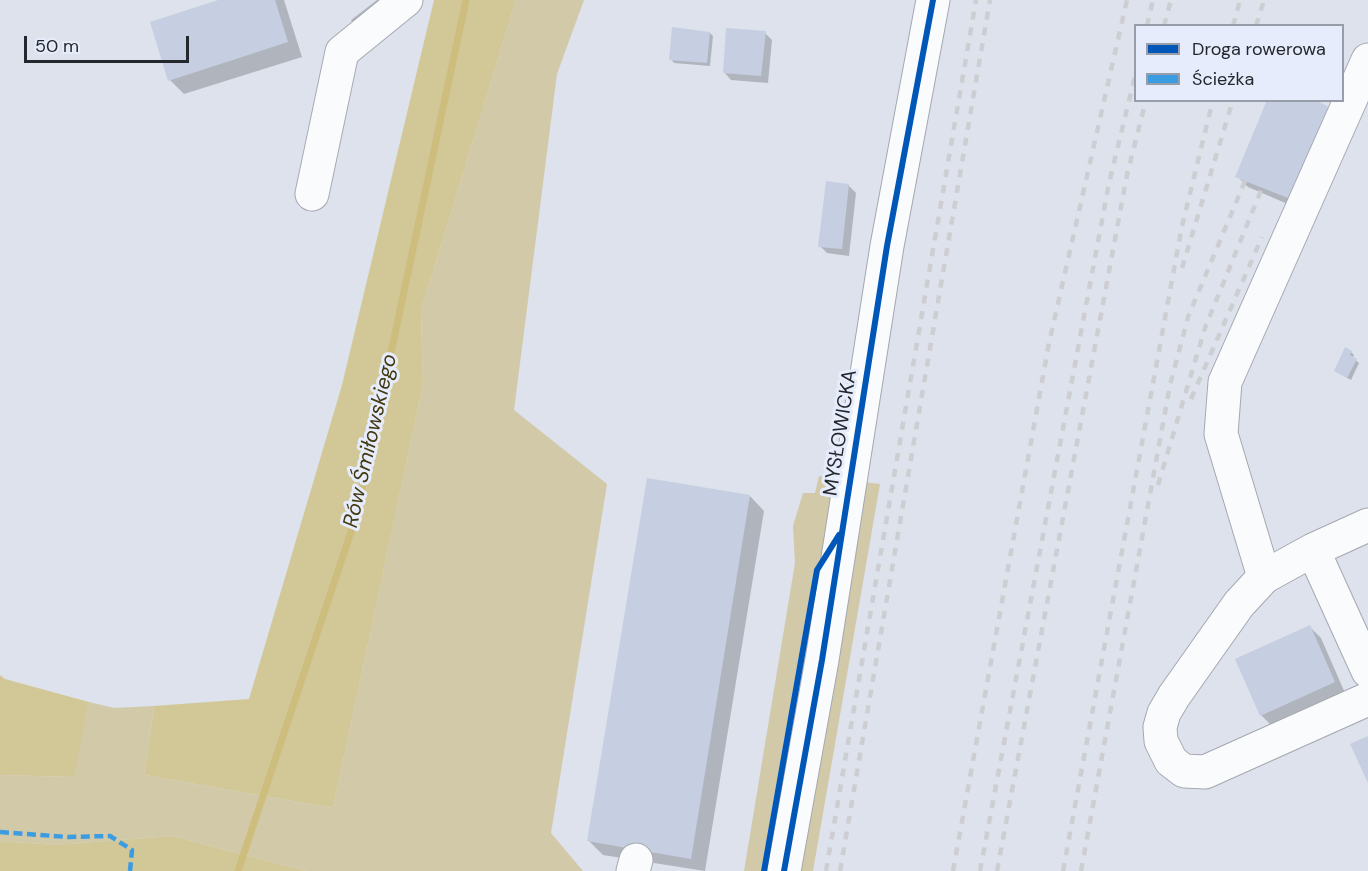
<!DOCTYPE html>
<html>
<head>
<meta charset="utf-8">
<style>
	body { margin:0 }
	#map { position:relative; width:1368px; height:871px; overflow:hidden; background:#dde2ec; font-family:"DM Sans",sans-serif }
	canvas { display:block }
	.legend { position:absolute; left:1134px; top:24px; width:210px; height:78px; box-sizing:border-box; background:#e6ecfc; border:2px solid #989daa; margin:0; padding:8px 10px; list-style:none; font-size:18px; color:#24272e }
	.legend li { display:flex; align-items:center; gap:12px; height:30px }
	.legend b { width:30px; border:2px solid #989daa }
	.scale { position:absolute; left:24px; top:36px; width:165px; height:27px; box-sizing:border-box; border:3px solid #24272e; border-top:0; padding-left:8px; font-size:18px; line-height:21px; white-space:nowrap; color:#24272e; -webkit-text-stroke:4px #e6ecfc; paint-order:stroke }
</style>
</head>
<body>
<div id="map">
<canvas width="1368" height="871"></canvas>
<ul class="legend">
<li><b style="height:8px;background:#0057b8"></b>Droga rowerowa</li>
<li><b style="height:8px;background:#3c9ce1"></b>Ścieżka</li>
</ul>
<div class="scale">50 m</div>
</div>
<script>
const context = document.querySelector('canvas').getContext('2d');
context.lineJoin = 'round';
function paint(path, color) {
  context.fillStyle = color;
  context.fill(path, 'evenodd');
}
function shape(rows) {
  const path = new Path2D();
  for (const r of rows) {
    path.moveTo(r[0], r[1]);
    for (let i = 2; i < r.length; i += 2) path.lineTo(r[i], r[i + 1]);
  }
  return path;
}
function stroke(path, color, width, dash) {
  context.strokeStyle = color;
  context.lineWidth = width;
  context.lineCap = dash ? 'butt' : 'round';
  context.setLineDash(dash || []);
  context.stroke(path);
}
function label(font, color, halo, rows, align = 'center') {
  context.font = font + ' "DM Sans",sans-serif';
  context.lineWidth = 6;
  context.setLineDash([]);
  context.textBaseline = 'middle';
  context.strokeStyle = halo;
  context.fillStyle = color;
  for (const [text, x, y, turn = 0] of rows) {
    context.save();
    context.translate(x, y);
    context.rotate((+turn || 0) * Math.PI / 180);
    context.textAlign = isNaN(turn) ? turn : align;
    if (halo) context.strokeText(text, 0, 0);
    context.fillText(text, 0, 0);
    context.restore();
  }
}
const green = shape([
	[516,0,584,0,557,74,514,410,607,484,551,833,583,871,306,871,172,836,55,845,0,841,0,775,73,777,89,702,114,708,154,706,144,775,333,808,423,385,421,311],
	[819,476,840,479,828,545,814,570,761,871,744,871,795,563,793,526,803,493,815,493],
	[862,482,880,484,813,871,796,871]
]);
const forest = shape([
	[434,0,516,0,421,311,423,385,333,808,144,775,154,706,249,699,342,385],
	[0,675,5,679,89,702,74,777,0,775],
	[172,836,306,871,0,871,0,841,55,845]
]);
const shadow = shape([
	[223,0,284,0,302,57,184,94,170,80],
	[377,0,399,0,362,35,351,20],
	[710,33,713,36,710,66,674,63,671,59],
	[765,33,772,40,768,83,731,80,724,72],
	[1331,109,1304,211,1248,187,1237,176],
	[848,185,856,193,849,256,827,253,820,246],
	[1351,352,1354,355,1353,358,1359,363,1351,380,1335,371],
	[750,496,764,511,705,871,603,855,589,841],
	[1310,627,1321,638,1345,693,1272,726,1261,715]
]);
const stream = shape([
	[238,871,356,517,466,0]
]);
const building = shape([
	[218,0,275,0,288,42,168,81,150,22],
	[672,27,710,32,707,63,669,60],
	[726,28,766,31,761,76,723,73],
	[1267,100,1315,100,1331,108,1293,200,1235,177],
	[826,181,849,184,842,249,818,247],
	[1345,347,1352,351,1350,355,1357,359,1347,378,1334,371],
	[647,478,750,495,691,859,587,841],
	[1310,625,1335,682,1260,716,1235,659],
	[1368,736,1368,783,1350,744]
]);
const minor = shape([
	[312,194,342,52,406,0],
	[1368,525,1313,550,1264,577,1239,604,1174,696,1164,713,1160,727,1161,741,1171,761,1184,771,1205,772,1368,699],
	[1313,550,1368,671],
	[1264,577,1221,434,1225,382,1368,60],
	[633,871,636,860],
	[784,871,822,660,887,246,933,0]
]);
const rail = shape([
	[1147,26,1153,0],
	[1164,26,1171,0],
	[1233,26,1240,0],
	[1256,26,1264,0],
	[1182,268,1233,100],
	[1191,399,1262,237],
	[1158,485,1205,328,1262,188],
	[826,871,976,0],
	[840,871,990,0],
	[953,871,1049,343,1127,0],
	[980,871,1109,183,1136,72],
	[997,871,1127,175,1146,100],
	[1063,871,1182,226,1213,100],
	[1081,871,1170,385,1188,317,1245,181]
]);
const quiet = shape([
	[0,832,68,837,110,836,132,850,130,871]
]);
const cycleway = shape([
	[764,871,817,570,839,535],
	[784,871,822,660,887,246,933,0]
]);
const streetNames = [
	["MYSŁOWICKA",841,433,-81]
];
const waterNames = [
	["Rów Śmiłowskiego",371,441,-77]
];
paint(green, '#d1c9a8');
paint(forest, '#d2c797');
paint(shadow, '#0003');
stroke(stream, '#cdbe7d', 7);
paint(building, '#c6cee2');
stroke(minor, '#a5a8b0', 35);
stroke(minor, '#fafbfc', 33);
stroke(rail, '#cdced2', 4.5, [8, 8]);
stroke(quiet, '#3c9ce1', 4.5, [9, 4.5]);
stroke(cycleway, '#0057b8', 6);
label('20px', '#24272e', '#e6ecfc', streetNames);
label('italic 21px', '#43390f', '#e6ecfc', waterNames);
</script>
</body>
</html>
